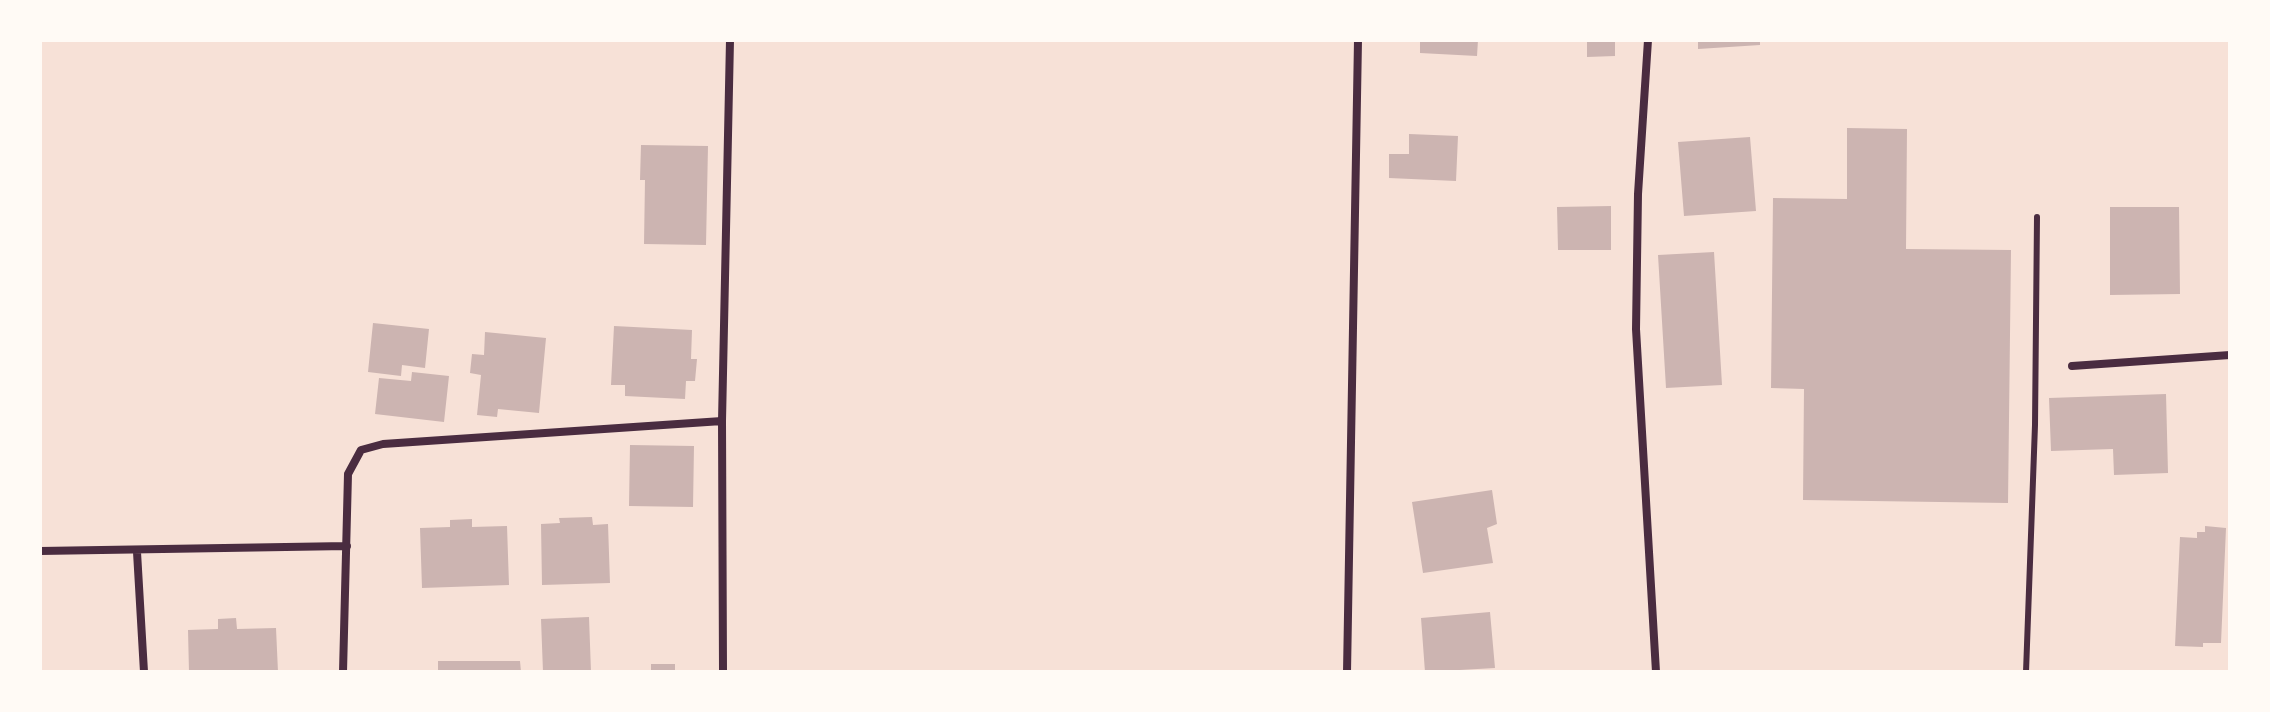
<!DOCTYPE html>
<html>
<head>
<meta charset="utf-8">
<style>
	body { margin:0 }
	#map { position:relative; width:2270px; height:712px; overflow:hidden; background:#f7e1d7; font-family:"Noto Serif",serif }
	canvas { display:block }
	.frame { position:absolute; inset:0; border:42px solid #fffaf5; pointer-events:none }
</style>
</head>
<body>
<div id="map">
<canvas width="2270" height="712"></canvas>
<div class="frame"></div>
</div>
<script>
const context = document.querySelector('canvas').getContext('2d');
context.lineJoin = 'round';
function paint(path, color) {
  context.fillStyle = color;
  context.fill(path, 'evenodd');
}
function shape(rows) {
  const path = new Path2D();
  for (const r of rows) {
    path.moveTo(r[0], r[1]);
    for (let i = 2; i < r.length; i += 2) path.lineTo(r[i], r[i + 1]);
  }
  return path;
}
function stroke(path, color, width, dash) {
  context.strokeStyle = color;
  context.lineWidth = width;
  context.lineCap = dash ? 'butt' : 'round';
  context.setLineDash(dash || []);
  context.stroke(path);
}
const building = shape([
	[1420,40,1478,40,1477,56,1420,53],
	[1587,40,1615,40,1615,56,1587,57],
	[1698,40,1760,40,1760,45,1698,49],
	[1847,128,1907,129,1906,249,2011,250,2008,503,1803,500,1804,389,1771,388,1773,198,1847,199],
	[1409,134,1458,136,1456,181,1389,178,1389,154,1409,154],
	[1750,137,1756,211,1684,216,1678,142],
	[641,145,708,146,706,245,644,244,645,180,640,180],
	[1611,206,1611,250,1558,250,1557,207],
	[2110,207,2179,207,2180,294,2110,295],
	[1714,252,1722,385,1666,388,1658,255],
	[373,323,429,329,425,368,402,365,401,376,368,372],
	[614,326,692,330,691,359,697,359,695,381,686,381,685,399,625,396,625,385,611,385],
	[485,332,546,338,539,413,498,409,497,417,477,415,481,375,470,373,472,354,484,355],
	[412,372,449,376,444,422,375,414,379,378,411,381],
	[2166,394,2168,473,2114,475,2113,449,2051,451,2049,398],
	[630,445,694,446,693,507,629,506],
	[1492,490,1497,524,1487,528,1493,563,1423,573,1412,502],
	[592,517,593,525,608,524,610,583,542,585,541,524,560,523,559,518],
	[472,519,472,527,507,526,509,585,422,588,420,528,450,527,450,520],
	[2205,526,2226,528,2221,643,2203,643,2203,647,2175,646,2180,537,2197,538,2197,532,2205,532],
	[1490,612,1495,668,1425,672,1421,618],
	[589,617,591,672,543,672,541,619],
	[236,618,237,629,276,628,278,672,189,672,188,630,218,629,218,619],
	[438,661,520,661,521,672,438,672],
	[651,664,675,664,675,672,651,672]
]);
const service = shape([
	[2026,672,2035,425,2037,217]
]);
const minor = shape([
	[1648,40,1638,194,1636,329,1656,672],
	[2072,366,2230,355],
	[40,551,347,546],
	[137,552,144,672],
	[343,672,348,474,361,450,383,444,722,421],
	[723,672,722,421,730,40],
	[1347,672,1358,40]
]);
paint(building, '#ccb4b1');
stroke(service, '#4a2c40', 6);
stroke(minor, '#4a2c40', 8);
</script>
</body>
</html>
